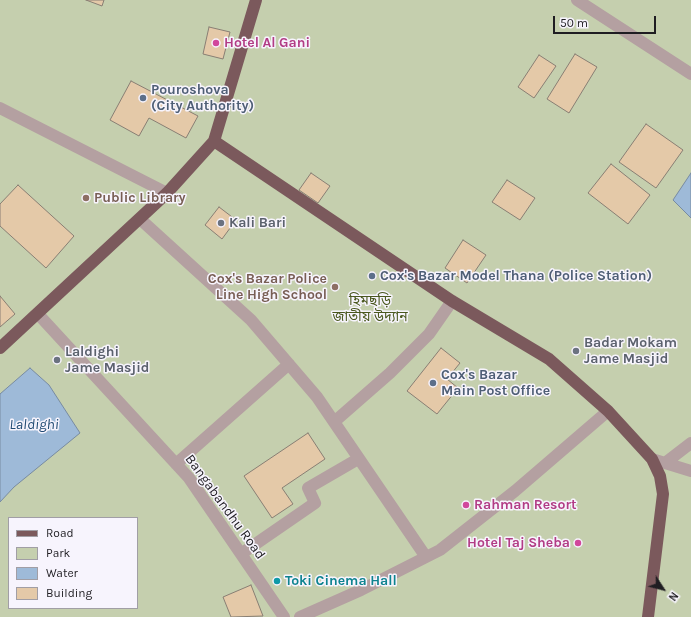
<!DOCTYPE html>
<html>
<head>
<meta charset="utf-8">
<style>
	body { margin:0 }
	#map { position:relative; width:691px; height:617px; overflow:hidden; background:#f7f4fd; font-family:Karla,sans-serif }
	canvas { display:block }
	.legend { position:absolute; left:8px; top:517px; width:130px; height:92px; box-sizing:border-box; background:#f7f4fd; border:1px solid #a19ea5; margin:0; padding:5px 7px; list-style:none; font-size:12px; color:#1f1d22 }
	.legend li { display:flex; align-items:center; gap:8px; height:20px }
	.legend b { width:20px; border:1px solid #a19ea5 }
	.north { position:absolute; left:643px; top:569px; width:40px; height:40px; -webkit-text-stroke:3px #f7f4fd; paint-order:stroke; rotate:126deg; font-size:11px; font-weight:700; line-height:16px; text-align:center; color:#1f1d22 }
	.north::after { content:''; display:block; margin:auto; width:14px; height:18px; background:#1f1d22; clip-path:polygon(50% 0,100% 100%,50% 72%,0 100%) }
	.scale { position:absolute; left:553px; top:16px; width:103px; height:18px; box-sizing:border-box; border:2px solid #1f1d22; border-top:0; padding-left:5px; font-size:12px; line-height:14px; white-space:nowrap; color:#1f1d22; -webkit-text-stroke:3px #f7f4fd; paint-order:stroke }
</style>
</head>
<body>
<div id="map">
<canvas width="691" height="617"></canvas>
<ul class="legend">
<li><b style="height:5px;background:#7b595c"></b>Road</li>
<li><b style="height:11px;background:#c5cfae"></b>Park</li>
<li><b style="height:11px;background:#9ebad8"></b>Water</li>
<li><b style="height:11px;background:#e4c9a8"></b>Building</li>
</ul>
<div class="north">N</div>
<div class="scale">50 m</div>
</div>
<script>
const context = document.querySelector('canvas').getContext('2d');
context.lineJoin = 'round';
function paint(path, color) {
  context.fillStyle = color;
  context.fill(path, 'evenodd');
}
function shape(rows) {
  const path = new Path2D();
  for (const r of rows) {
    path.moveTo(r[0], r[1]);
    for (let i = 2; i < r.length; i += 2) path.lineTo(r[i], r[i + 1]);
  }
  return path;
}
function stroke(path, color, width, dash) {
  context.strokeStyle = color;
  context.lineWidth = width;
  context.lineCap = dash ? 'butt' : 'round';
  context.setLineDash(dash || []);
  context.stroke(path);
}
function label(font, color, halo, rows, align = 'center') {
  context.font = font + ' Karla,"Noto Sans Bengali",sans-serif';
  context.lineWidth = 3;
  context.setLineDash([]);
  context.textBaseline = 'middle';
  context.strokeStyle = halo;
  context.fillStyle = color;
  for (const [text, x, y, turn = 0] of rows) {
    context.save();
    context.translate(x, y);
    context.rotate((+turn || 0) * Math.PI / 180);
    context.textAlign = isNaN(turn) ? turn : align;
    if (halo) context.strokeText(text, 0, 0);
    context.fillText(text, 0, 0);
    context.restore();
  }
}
const green = shape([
	[0,0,691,0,691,617,0,617],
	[9,518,137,518,137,608,9,608]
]);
const water = shape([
	[691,173,691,218,673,200,691,173],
	[30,368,49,385,80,433,14,487,0,502,0,394,30,368]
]);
const building = shape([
	[86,0,104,0,102,6,86,0],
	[209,27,230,32,223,59,203,54,209,27],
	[575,54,597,67,569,113,547,99,575,54],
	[539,55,556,66,534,98,518,87,539,55],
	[131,81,198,116,186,138,149,118,139,136,110,120,131,81],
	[646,124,683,150,656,188,619,162,646,124],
	[611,164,650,195,628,224,588,193,611,164],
	[311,173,330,186,318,203,299,190,311,173],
	[507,180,535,198,520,220,492,202,507,180],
	[18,185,74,236,46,268,0,226,0,204,18,185],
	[219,207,236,220,222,239,205,225,219,207],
	[463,240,486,255,467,283,445,268,463,240],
	[0,296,15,314,0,327,0,296],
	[441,348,460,363,447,379,458,388,437,414,407,391,441,348],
	[308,433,325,459,282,488,293,504,272,518,244,476,308,433],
	[251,585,263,616,231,617,223,597,251,585]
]);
const minor = shape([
	[577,0,691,74],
	[0,108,167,193],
	[140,219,251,320,317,397,426,557],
	[38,314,189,478,284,617],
	[334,422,390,373,429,334,452,301],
	[652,459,691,471],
	[665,463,691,443],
	[176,464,289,364],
	[241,554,315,503,308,488,358,459],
	[300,617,361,590,440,550,515,491,608,411]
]);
const major = shape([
	[214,141,452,301,549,359,608,411,652,459,660,476,663,494,648,617],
	[0,348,167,193,214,141,256,0]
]);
const markers = [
	[216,43,4,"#d1479c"],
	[143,98,4,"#5c6f8a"],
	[86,198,4,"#8d6e63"],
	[221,223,4,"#6b7280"],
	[372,276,4,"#5c6f8a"],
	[335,287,4,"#8d6e63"],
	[576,351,4,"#6b7280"],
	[57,360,4,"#6b7280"],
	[433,383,4,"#5c6f8a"],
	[466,505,4,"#d1479c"],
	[578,543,4,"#d1479c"],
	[277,581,4,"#0f9aa8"]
];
const hotelNames = [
	["Hotel Al Gani",224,43],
	["Rahman Resort",474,505],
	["Hotel Taj Sheba",570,543,"right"]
];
const serviceNames = [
	["Pouroshova",151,90],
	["(City Authority)",151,106],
	["Cox's Bazar Model Thana (Police Station)",380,276],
	["Cox's Bazar",441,375],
	["Main Post Office",441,391]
];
const educationNames = [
	["Public Library",94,198],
	["Cox's Bazar Police",327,279,"right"],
	["Line High School",327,295,"right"]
];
const worshipNames = [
	["Kali Bari",229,223],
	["Badar Mokam",584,343],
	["Jame Masjid",584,359],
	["Laldighi",65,352],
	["Jame Masjid",65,368]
];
const parkNames = [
	["হিমছড়ি",370,301],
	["জাতীয় উদ্যান",370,317]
];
const streetNames = [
	["Bangabandhu Road",225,507,54]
];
const cultureNames = [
	["Toki Cinema Hall",285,581]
];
const waterNames = [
	["Laldighi",34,425]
];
paint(green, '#c5cfae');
paint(water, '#9ebad8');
stroke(water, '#788ba1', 1);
paint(building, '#e4c9a8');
stroke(building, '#897f74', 1);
stroke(minor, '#b4a0a1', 12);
stroke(major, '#7b595c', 12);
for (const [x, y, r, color] of markers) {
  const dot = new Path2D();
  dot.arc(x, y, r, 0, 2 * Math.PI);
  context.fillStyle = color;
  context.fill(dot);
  stroke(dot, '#f7f4fd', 1.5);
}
label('bold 14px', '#b23c85', '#f7f4fd', hotelNames, 'left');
label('bold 14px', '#4e5e75', '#f7f4fd', serviceNames, 'left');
label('bold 14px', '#785e54', '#f7f4fd', educationNames, 'left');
label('bold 14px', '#5b616d', '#f7f4fd', worshipNames, 'left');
label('14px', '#4a581e', '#f7f4fd', parkNames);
label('14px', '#1f1d22', '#f7f4fd', streetNames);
label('bold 14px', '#0d838f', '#f7f4fd', cultureNames, 'left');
label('italic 15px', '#214b74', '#f7f4fd', waterNames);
</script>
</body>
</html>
